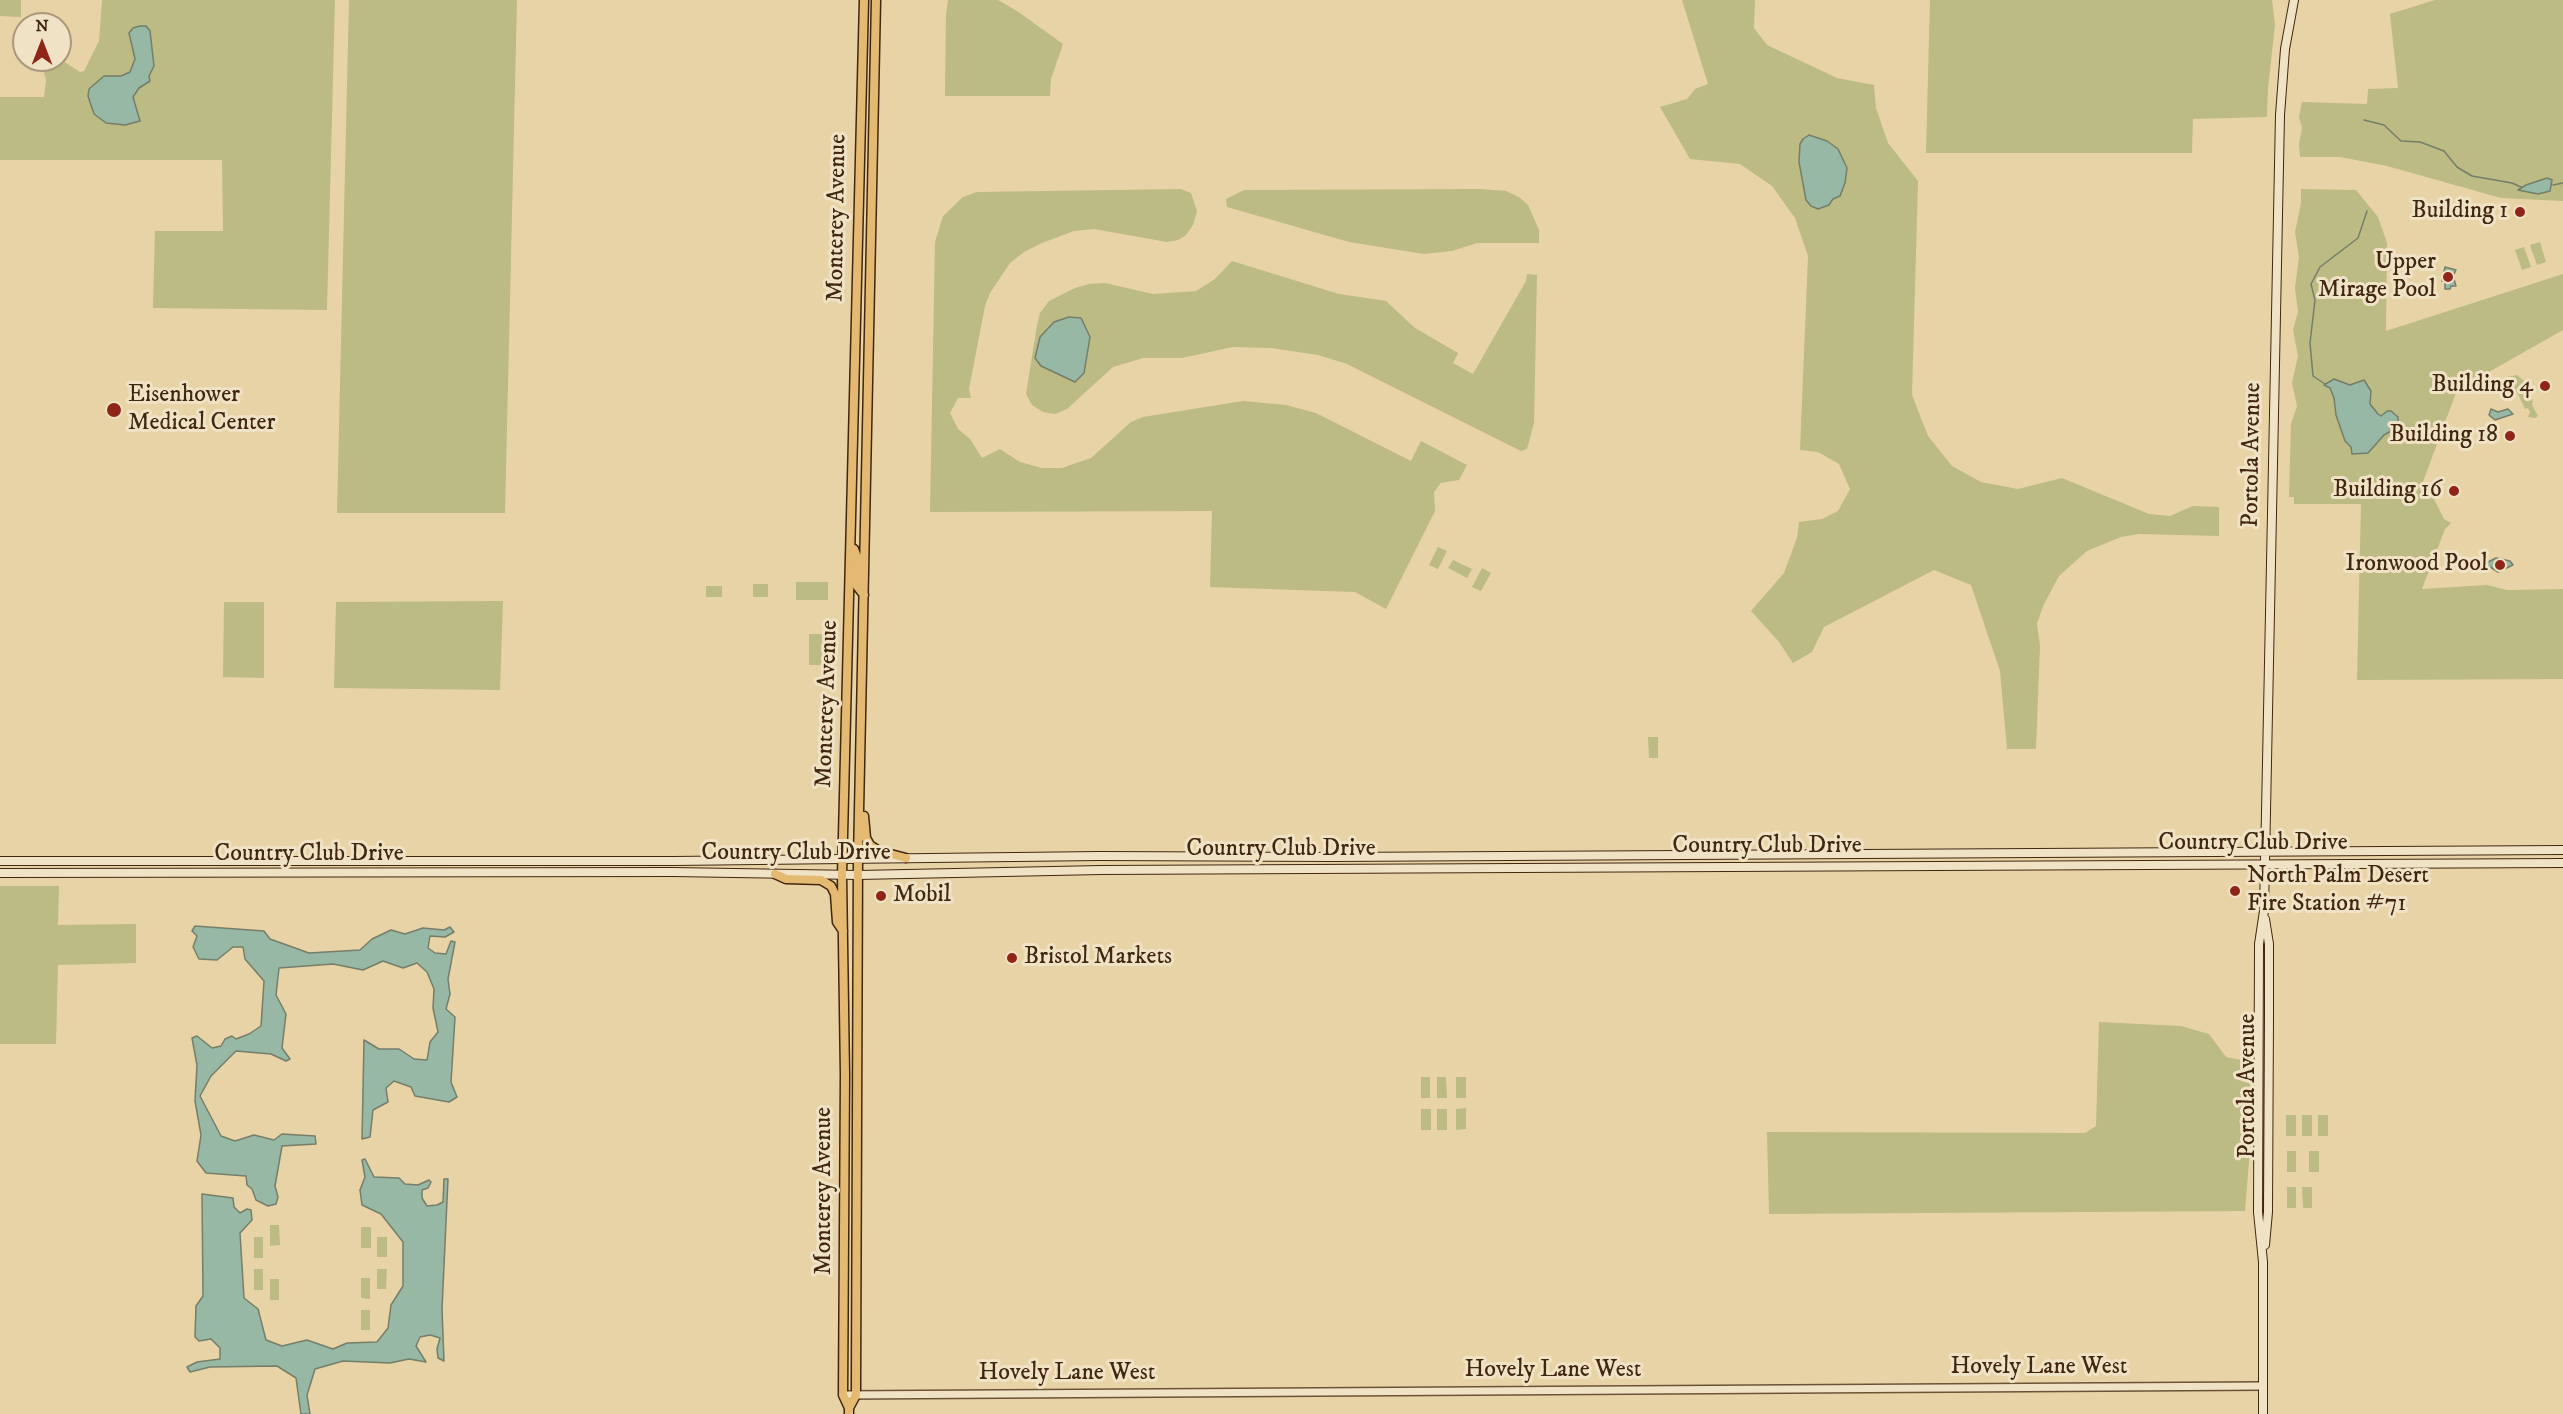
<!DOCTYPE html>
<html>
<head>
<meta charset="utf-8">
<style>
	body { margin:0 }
	#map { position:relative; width:2563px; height:1414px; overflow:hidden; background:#e8d3a6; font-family:"IM FELL DW Pica",serif }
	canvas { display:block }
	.north { position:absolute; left:12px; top:12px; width:60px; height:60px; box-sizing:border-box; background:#f0e2c5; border:2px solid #aa977d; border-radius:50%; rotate:0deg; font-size:16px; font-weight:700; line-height:24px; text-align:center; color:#422710 }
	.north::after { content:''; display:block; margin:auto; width:21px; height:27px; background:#8f2418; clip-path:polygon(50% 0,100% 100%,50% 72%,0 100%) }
</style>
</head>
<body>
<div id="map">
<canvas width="2563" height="1414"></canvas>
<div class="north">N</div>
</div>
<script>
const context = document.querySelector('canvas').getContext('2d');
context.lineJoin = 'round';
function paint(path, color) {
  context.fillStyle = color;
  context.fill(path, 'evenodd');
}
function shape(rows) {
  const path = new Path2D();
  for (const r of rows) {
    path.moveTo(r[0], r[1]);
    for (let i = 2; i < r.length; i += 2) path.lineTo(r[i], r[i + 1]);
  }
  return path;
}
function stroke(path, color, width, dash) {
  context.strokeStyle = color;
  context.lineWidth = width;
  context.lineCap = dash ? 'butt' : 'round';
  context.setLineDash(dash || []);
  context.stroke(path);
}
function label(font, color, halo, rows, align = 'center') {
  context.font = font + ' "IM FELL DW Pica",serif';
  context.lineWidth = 6;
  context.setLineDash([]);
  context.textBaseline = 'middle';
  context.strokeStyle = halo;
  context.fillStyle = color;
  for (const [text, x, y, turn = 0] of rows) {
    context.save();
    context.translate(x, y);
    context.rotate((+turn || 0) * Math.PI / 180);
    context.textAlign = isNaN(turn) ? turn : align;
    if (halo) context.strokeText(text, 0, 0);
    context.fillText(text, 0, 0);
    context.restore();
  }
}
const green = shape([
	[0,0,21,0,21,17,0,16],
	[102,0,335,0,327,310,153,308,155,231,223,231,222,160,0,160,0,97,44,97,46,80,43,69,34,61,36,60,60,59,80,72,84,71,99,41],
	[349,0,517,0,505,513,337,513],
	[948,0,998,0,1017,11,1063,44,1051,79,1050,96,945,96,946,14],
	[1682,0,1755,0,1754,28,1767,45,1837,78,1874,85,1876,108,1888,143,1918,181,1912,395,1928,436,1952,466,1981,482,2018,489,2062,478,2149,514,2170,516,2193,506,2219,507,2219,536,2139,534,2121,537,2087,551,2059,576,2044,604,2037,623,2040,646,2036,749,2007,749,2000,671,1971,585,1934,570,1824,627,1812,652,1793,663,1779,642,1751,611,1784,573,1797,538,1799,522,1822,519,1838,511,1850,489,1839,464,1818,452,1800,450,1808,256,1795,218,1772,186,1740,164,1690,159,1660,107,1687,99,1695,89,1708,84],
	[1930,0,2272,0,2275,25,2268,88,2267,117,2193,119,2192,153,1926,153],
	[2435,0,2563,0,2563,201,2501,198,2387,166,2340,157,2300,157,2299,144,2302,128,2299,117,2302,102,2367,104,2368,89,2398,88,2390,14],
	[1181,189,1191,193,1197,211,1193,225,1186,235,1178,240,1167,242,1094,229,1074,231,1042,243,1024,252,1010,263,990,293,985,306,969,389,971,398,958,398,950,413,958,429,970,439,982,458,1000,449,1020,462,1042,468,1062,468,1091,458,1131,422,1143,417,1243,401,1286,405,1316,413,1411,461,1421,441,1467,465,1459,480,1441,483,1434,492,1435,511,1386,609,1355,592,1210,587,1212,511,930,512,935,242,943,216,963,197,977,192],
	[1481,189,1506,191,1519,197,1528,205,1539,230,1539,243,1477,243,1452,251,1424,254,1349,242,1227,207,1226,199,1244,190],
	[2301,189,2356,190,2378,217,2387,243,2386,331,2563,274,2563,330,2457,390,2420,490,2433,497,2444,519,2451,523,2445,529,2422,589,2487,585,2507,590,2563,589,2563,679,2357,680,2361,504,2294,504,2294,497,2289,497,2291,424,2297,406,2292,383,2298,356,2293,330,2298,312,2295,288,2299,257,2295,232,2301,203],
	[2540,242,2546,262,2537,265,2530,245],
	[2524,247,2531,267,2522,270,2515,250],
	[1232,261,1339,294,1386,301,1415,328,1458,353,1453,363,1473,374,1526,281,1527,274,1537,275,1534,423,1527,449,1521,451,1347,364,1318,355,1271,348,1233,347,1182,358,1143,358,1113,367,1067,409,1055,414,1043,412,1032,405,1026,394,1037,325,1040,313,1049,301,1075,288,1089,284,1105,283,1153,294,1196,291,1215,279],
	[2517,375,2524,381,2529,382,2526,387,2530,391,2530,401,2533,399,2532,405,2538,416,2535,418,2528,417,2530,412,2528,408,2525,409,2518,394,2505,393,2502,390,2508,385,2507,377],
	[1438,547,1447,551,1438,569,1429,565],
	[1453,560,1472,569,1467,578,1448,568],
	[1482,568,1491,573,1481,591,1472,587],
	[796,582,828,582,828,600,796,600],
	[753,584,768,584,768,597,753,597],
	[706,586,722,586,722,597,706,597],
	[503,601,500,690,334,688,336,602],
	[224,602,264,602,264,678,223,677],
	[809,634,825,634,825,665,809,665],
	[1648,737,1658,737,1658,758,1649,758],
	[0,886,59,886,58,925,136,924,136,963,58,965,56,1044,0,1044],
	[2099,1022,2181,1026,2209,1034,2226,1057,2257,1063,2245,1211,1769,1214,1767,1132,2085,1133,2096,1126],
	[1421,1077,1430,1077,1430,1098,1421,1098],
	[1437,1077,1446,1077,1447,1098,1437,1098],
	[1456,1077,1466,1077,1466,1098,1456,1098],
	[1466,1108,1466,1129,1456,1130,1456,1109],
	[1421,1109,1431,1109,1431,1130,1421,1130],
	[1437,1109,1447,1109,1447,1130,1437,1130],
	[2286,1115,2296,1115,2296,1136,2286,1136],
	[2302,1115,2312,1115,2312,1136,2302,1136],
	[2318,1115,2328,1115,2328,1136,2318,1136],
	[2287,1151,2296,1151,2296,1172,2287,1172],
	[2309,1151,2319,1151,2319,1172,2309,1172],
	[2287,1187,2296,1187,2296,1208,2287,1208],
	[2302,1187,2312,1187,2312,1208,2303,1208],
	[270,1225,279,1225,280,1245,270,1246],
	[361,1227,371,1227,371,1248,361,1248],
	[254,1237,263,1237,263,1258,254,1258],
	[377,1237,387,1237,387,1257,377,1257],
	[254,1269,263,1269,263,1290,254,1290],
	[377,1269,387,1269,386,1289,377,1289],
	[361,1278,370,1278,370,1299,361,1298],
	[270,1279,279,1279,279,1300,270,1300],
	[361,1310,370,1310,370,1330,361,1330]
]);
const water = shape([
	[140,26,146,26,150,31,154,66,149,76,150,81,139,88,133,97,140,121,125,125,106,123,94,114,88,96,89,89,104,76,121,76,130,72,135,59,129,33,133,28,140,26],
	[1809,135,1827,141,1838,149,1847,168,1845,183,1840,196,1833,199,1829,205,1818,209,1811,206,1806,200,1799,162,1800,144,1803,139,1809,135],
	[2547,178,2552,180,2550,191,2538,194,2518,190,2526,185,2547,178],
	[2445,267,2456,270,2453,276,2456,286,2451,286,2450,289,2445,289,2445,281,2442,281,2445,267],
	[1069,317,1081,318,1090,337,1084,373,1075,382,1041,366,1035,358,1040,337,1054,322,1069,317],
	[2334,379,2350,385,2364,380,2371,391,2370,404,2378,414,2381,416,2387,411,2391,411,2398,417,2398,427,2384,435,2368,453,2352,454,2351,447,2345,441,2336,415,2334,398,2330,388,2324,385,2334,379],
	[2491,409,2498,412,2508,409,2513,414,2495,420,2489,415,2491,409],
	[2496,558,2510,561,2513,565,2498,572,2487,565,2488,562,2496,558],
	[195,926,264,931,270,939,309,953,360,950,372,939,391,930,405,934,423,928,444,930,450,927,454,932,445,937,430,936,428,948,435,953,446,954,451,941,455,942,448,979,450,994,446,1009,455,1017,451,1082,457,1097,449,1102,415,1096,411,1087,394,1081,386,1088,388,1102,373,1110,370,1137,362,1139,364,1040,379,1049,399,1049,414,1059,427,1060,430,1042,438,1032,433,1008,434,989,427,972,417,963,403,968,383,961,363,970,333,964,279,968,276,995,286,1014,282,1048,290,1059,286,1061,271,1054,236,1051,211,1076,200,1096,221,1136,235,1141,254,1135,274,1140,282,1134,315,1136,316,1144,282,1146,275,1186,278,1197,276,1204,268,1206,256,1200,252,1189,247,1185,246,1176,206,1173,197,1161,201,1135,195,1101,197,1065,192,1038,197,1036,212,1048,221,1046,225,1039,232,1036,236,1039,249,1034,261,1026,264,981,245,959,243,947,233,947,217,960,199,959,193,947,197,936,192,931,195,926],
	[365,1159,374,1177,399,1178,405,1184,418,1185,429,1180,431,1182,428,1188,422,1190,422,1198,427,1206,437,1205,443,1202,444,1179,448,1179,442,1309,444,1361,438,1358,437,1349,440,1338,430,1335,420,1337,416,1346,426,1362,409,1359,390,1363,343,1361,315,1369,307,1395,310,1414,301,1414,296,1378,277,1366,210,1367,190,1372,187,1367,197,1362,220,1359,220,1348,211,1339,199,1341,195,1337,196,1306,203,1296,202,1194,233,1198,234,1207,240,1213,247,1209,251,1210,252,1220,240,1233,244,1298,258,1309,266,1340,282,1346,307,1340,333,1349,347,1343,377,1342,388,1328,391,1305,403,1286,403,1242,381,1214,362,1205,360,1190,365,1177,362,1160,365,1159]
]);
const stream = shape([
	[2364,120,2384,125,2401,141,2420,142,2444,151,2457,167,2472,176,2512,183,2521,187],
	[2553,185,2563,183],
	[2325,384,2313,376,2310,343,2315,300,2311,284,2320,267,2358,238,2367,211]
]);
const tertiary = shape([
	[843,1395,2263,1386]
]);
const secondary = shape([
	[0,861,674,861,1100,856,1333,857,2563,850],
	[0,873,673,872,858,875,1101,870,2563,863],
	[2265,1245,2268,1212,2269,1015,2269,944,2265,919],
	[2263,1414,2263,1262,2258,1212,2259,944,2264,911,2280,115,2285,49,2294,0]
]);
const primary = shape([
	[854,549,858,560,857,586,864,595],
	[864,816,866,838,870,845,879,851,906,858],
	[775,874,786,879,821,880,831,886,835,894,837,922,843,931],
	[849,1408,843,1395,845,1075,842,875,864,0],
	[849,1414,849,1408,856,1395,856,1381,858,858,876,0]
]);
const markers = [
	[2520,212,6,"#8f2418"],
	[2448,277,6,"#8f2418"],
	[2545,386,6,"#8f2418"],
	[114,410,8,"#8f2418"],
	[2510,436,6,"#8f2418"],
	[2454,491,6,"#8f2418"],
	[2500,565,6,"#8f2418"],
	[2235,891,6,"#8f2418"],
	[881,896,6,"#8f2418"],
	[1012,958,6,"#8f2418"]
];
const poiNames = [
	["Building 1",2508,212],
	["Upper",2436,263],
	["Mirage Pool",2436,291],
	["Building 4",2533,386],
	["Eisenhower",128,396,"left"],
	["Medical Center",128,424,"left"],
	["Building 18",2498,436],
	["Building 16",2442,491],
	["Ironwood Pool",2488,565],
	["North Palm Desert",2247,877,"left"],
	["Fire Station #71",2247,905,"left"],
	["Mobil",893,896,"left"],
	["Bristol Markets",1024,958,"left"]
];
const streetNames = [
	["Monterey Avenue",838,218,-89],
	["Portola Avenue",2253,455,-89],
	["Monterey Avenue",828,704,-88],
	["Country Club Drive",2253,844],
	["Country Club Drive",1767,847],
	["Country Club Drive",1281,850],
	["Country Club Drive",796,854],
	["Country Club Drive",309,855],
	["Portola Avenue",2249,1086,-90],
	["Monterey Avenue",825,1191,-90],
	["Hovely Lane West",2039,1368],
	["Hovely Lane West",1553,1371],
	["Hovely Lane West",1067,1374]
];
paint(green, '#bbbb83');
paint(water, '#97b8a5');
stroke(water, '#757e69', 1.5);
stroke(stream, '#757e69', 1.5);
stroke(tertiary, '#6c5236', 10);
stroke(secondary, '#422710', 10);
stroke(primary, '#422710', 11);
stroke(tertiary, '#f0e2c5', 7);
stroke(secondary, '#f0e2c5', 8);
stroke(primary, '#e4ba73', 8);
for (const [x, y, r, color] of markers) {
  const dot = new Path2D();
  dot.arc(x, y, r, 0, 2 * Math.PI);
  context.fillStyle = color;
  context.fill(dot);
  stroke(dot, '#f0e2c5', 2);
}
label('24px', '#422710', '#f0e2c5', poiNames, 'right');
label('24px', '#422710', '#f0e2c5', streetNames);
</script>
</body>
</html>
